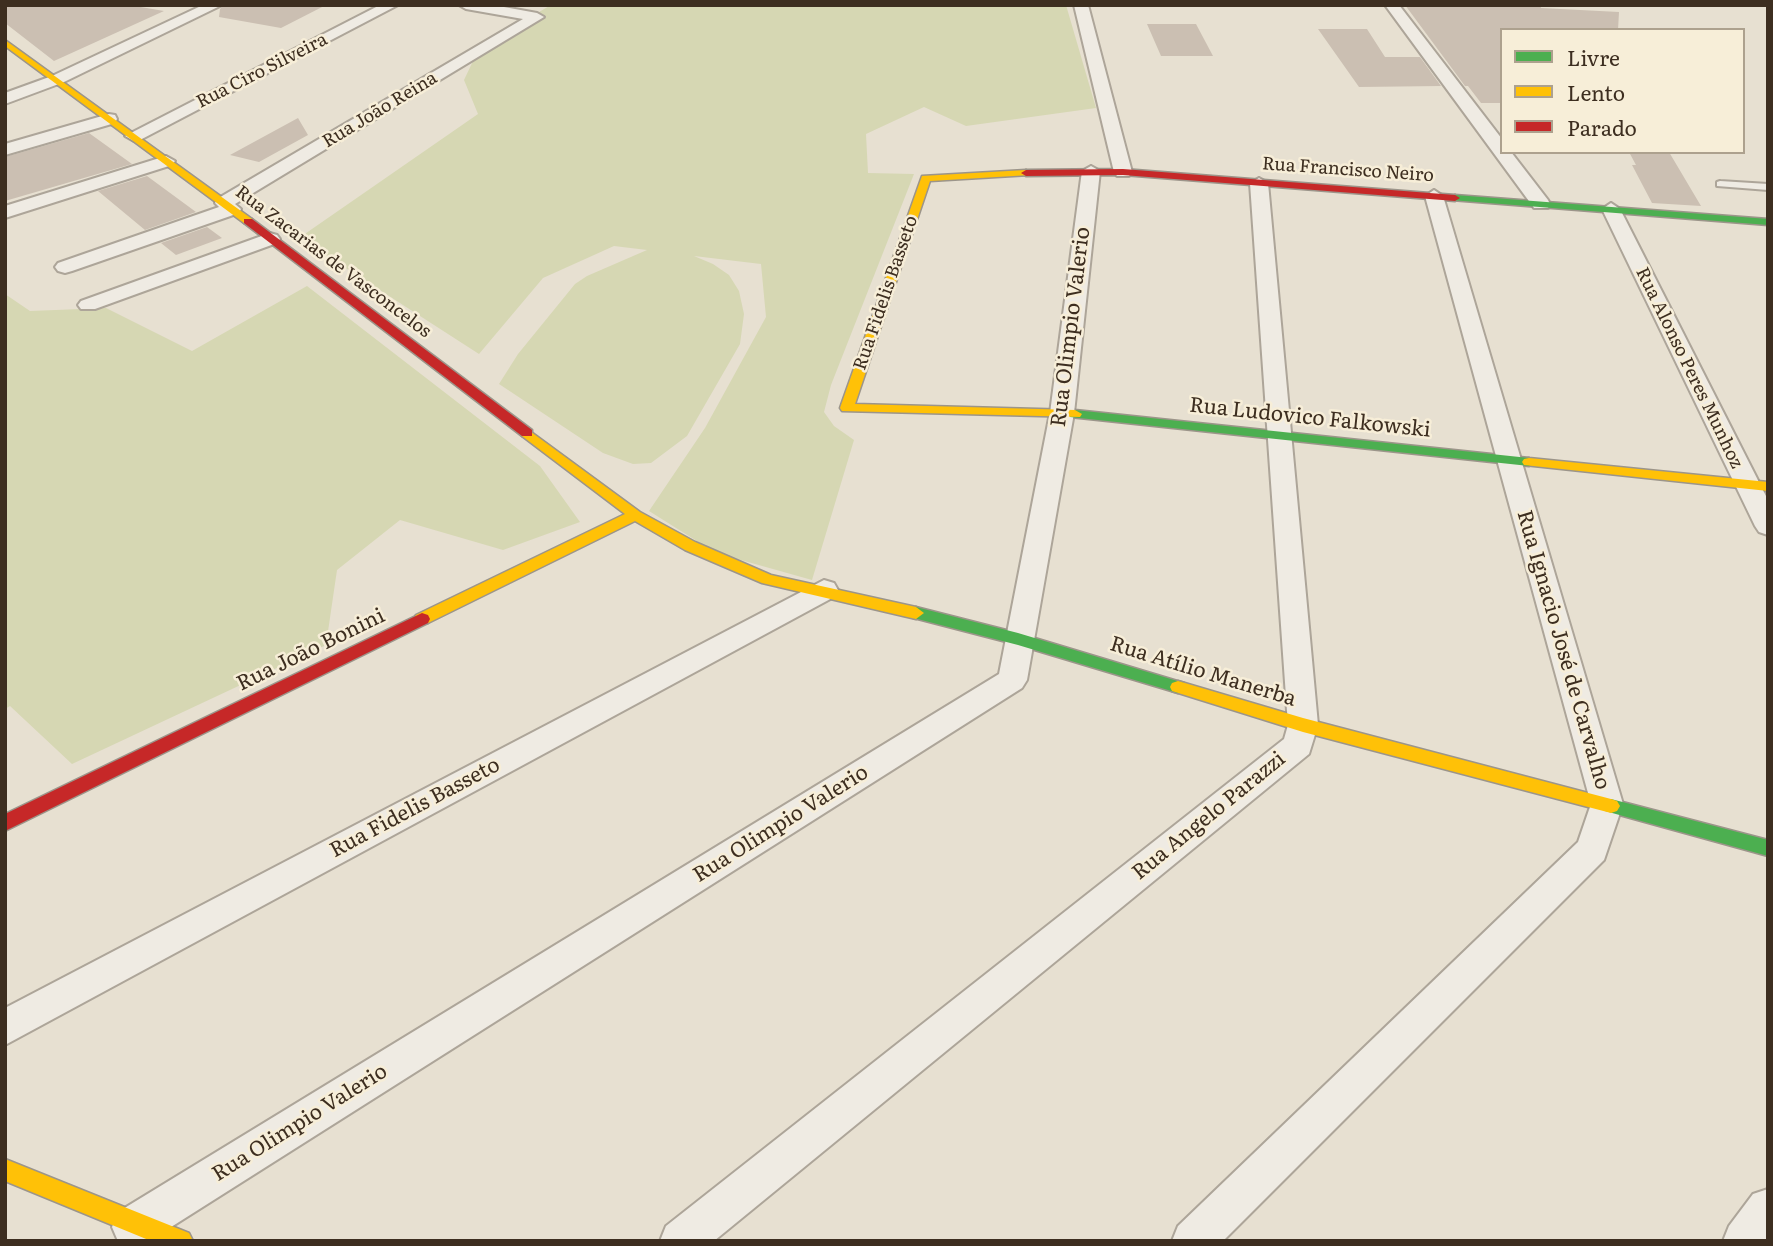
<!DOCTYPE html>
<html>
<head>
<meta charset="utf-8">
<style>
	body { margin:0 }
	#map { position:relative; width:1773px; height:1246px; overflow:hidden; background:#e7e0d1; font-family:Literata,serif }
	canvas { display:block }
	.frame { position:absolute; inset:0; border:7px solid #3d2e20; pointer-events:none }
	.legend { position:absolute; left:1500px; top:28px; width:245px; height:126px; box-sizing:border-box; background:#f7eed8; border:2px solid #ada18e; margin:0; padding:9px 12px; list-style:none; font-size:21px; color:#3d2e20 }
	.legend li { display:flex; align-items:center; gap:14px; height:35px }
	.legend b { width:35px; border:2px solid #ada18e }
</style>
</head>
<body>
<div id="map">
<canvas width="1773" height="1246"></canvas>
<div class="frame"></div>
<ul class="legend">
<li><b style="height:9px;background:#4caf50"></b>Livre</li>
<li><b style="height:9px;background:#ffc107"></b>Lento</li>
<li><b style="height:9px;background:#c62828"></b>Parado</li>
</ul>
</div>
<script>
const context = document.querySelector('canvas').getContext('2d');
context.lineJoin = 'round';
function paint(path, color) {
  context.fillStyle = color;
  context.fill(path, 'evenodd');
}
function shape(rows) {
  const path = new Path2D();
  for (const r of rows) {
    path.moveTo(r[0], r[1]);
    for (let i = 2; i < r.length; i += 2) path.lineTo(r[i], r[i + 1]);
  }
  return path;
}
function stroke(path, color, width, dash) {
  context.strokeStyle = color;
  context.lineWidth = width;
  context.lineCap = dash ? 'butt' : 'round';
  context.setLineDash(dash || []);
  context.stroke(path);
}
function label(font, color, halo, rows, align = 'center') {
  context.font = font + ' Literata,serif';
  context.lineWidth = 5;
  context.setLineDash([]);
  context.textBaseline = 'middle';
  context.strokeStyle = halo;
  context.fillStyle = color;
  for (const [text, x, y, turn = 0] of rows) {
    context.save();
    context.translate(x, y);
    context.rotate((+turn || 0) * Math.PI / 180);
    context.textAlign = isNaN(turn) ? turn : align;
    if (halo) context.strokeText(text, 0, 0);
    context.fillText(text, 0, 0);
    context.restore();
  }
}
const green = shape([
	[551,5,1066,5,1096,108,966,126,924,107,866,134,868,173,914,174,831,385,824,412,834,426,854,440,812,580,716,553,649,511,705,428,766,317,761,264,694,256,713,264,729,275,739,291,744,314,740,344,687,436,651,463,633,464,603,453,499,384,518,354,575,284,587,276,647,250,614,246,543,278,479,354,299,238,478,114,464,80,474,59,538,22,539,12],
	[307,286,540,466,580,522,503,550,400,520,337,570,326,645,72,764,10,706,5,709,5,294,30,311,106,308,192,351]
]);
const building = shape([
	[5,5,129,5,164,11,54,61,5,23],
	[224,5,326,5,281,28,219,17,220,9],
	[1405,5,1540,5,1541,8,1619,12,1618,30,1502,30,1502,103,1481,103,1468,86,1465,86],
	[1147,24,1196,24,1213,56,1161,56],
	[1318,29,1367,29,1385,57,1420,57,1441,86,1359,87],
	[298,118,308,135,259,162,230,155],
	[89,133,132,164,5,201,5,157],
	[1629,152,1669,152,1701,206,1652,203,1632,165,1636,165],
	[147,176,196,212,145,230,98,191],
	[207,227,222,238,176,255,161,243]
]);
const lane = shape([
	[1720,181,1768,184,1768,190,1717,186,1717,182,1720,181]
]);
const street = shape([
	[203,5,222,5,64,82,5,104,5,93,52,76,203,5],
	[380,5,398,5,140,140,134,141,125,136,380,5],
	[459,5,493,5,537,13,544,17,235,204,241,209,239,213,72,271,65,273,58,271,55,267,58,263,219,207,215,203,217,199,523,19,466,9,459,5],
	[1074,5,1088,5,1132,172,1129,176,1117,176,1114,172,1074,5],
	[1385,5,1399,5,1502,139,1502,152,1511,152,1548,200,1550,204,1548,208,1534,208,1385,5],
	[109,114,115,115,117,119,115,123,5,155,5,144,109,114],
	[166,156,175,161,172,165,5,218,5,206,166,156],
	[1091,166,1100,171,1074,413,1027,680,1022,688,149,1241,118,1241,112,1227,118,1212,999,674,1050,413,1082,171,1091,166],
	[1259,178,1268,183,1318,725,1309,754,714,1241,660,1241,666,1226,1284,739,1288,725,1250,183,1259,178],
	[1434,190,1443,196,1623,804,1604,860,1223,1241,1172,1241,1178,1226,1578,842,1591,804,1425,196,1434,190],
	[1611,203,1620,209,1768,500,1768,535,1759,532,1755,526,1602,209,1611,203],
	[270,233,277,235,280,239,277,243,95,309,81,309,78,305,81,301,270,233],
	[824,580,834,583,838,590,834,597,5,1045,5,1008,824,580],
	[1768,1189,1768,1241,1723,1241,1729,1226,1753,1194,1768,1189]
]);
const fast = shape([
	[1455,195,1768,219,1768,225,1451,200,1450,198,1455,195],
	[1075,410,1529,458,1536,462,1529,466,1070,417,1070,411,1075,410],
	[916,607,1018,633,1184,683,1186,687,1184,691,1178,693,1018,645,910,617,908,613,910,609,916,607],
	[1611,799,1768,840,1768,856,1605,811,1602,806,1605,801,1611,799]
]);
const slow = shape([
	[5,40,252,219,252,223,244,223,5,46,5,40],
	[1026,170,1031,173,1030,175,930,181,855,404,1075,410,1082,414,1080,417,842,411,840,408,922,176,1026,170],
	[527,429,640,512,695,542,771,575,916,607,924,613,916,619,762,583,685,550,635,521,428,623,416,623,414,619,416,615,625,514,522,436,520,433,527,429],
	[1529,458,1768,482,1768,491,1524,465,1522,462,1524,459,1529,458],
	[1178,681,1303,718,1611,799,1617,801,1620,806,1617,811,1611,813,1303,732,1172,691,1170,687,1172,683,1178,681],
	[5,1159,189,1233,193,1241,151,1241,5,1181,5,1159]
]);
const jam = shape([
	[1123,169,1455,195,1460,198,1455,201,1123,175,1026,176,1021,173,1026,170,1123,169],
	[244,219,252,219,532,430,532,436,522,436,244,223,244,219],
	[422,613,428,615,430,619,428,623,5,831,5,814,422,613]
]);
const farStreetnames = [
	["Rua Ciro Silveira",262,71,-27],
	["Rua João Reina",380,110,-31],
	["Rua Francisco Neiro",1348,170,4],
	["Rua Zacarias de Vasconcelos",333,262,37],
	["Rua Fidelis Basseto",886,293,-71],
	["Rua Alonso Peres Munhoz",1689,368,64]
];
const streetNames = [
	["Rua Olimpio Valerio",1071,327,-83],
	["Rua Ludovico Falkowski",1310,418,6],
	["Rua João Bonini",311,650,-26],
	["Rua Ignacio José de Carvalho",1563,650,74],
	["Rua Atílio Manerba",1203,672,17],
	["Rua Fidelis Basseto",415,808,-28],
	["Rua Angelo Parazzi",1209,816,-39],
	["Rua Olimpio Valerio",781,824,-32],
	["Rua Olimpio Valerio",300,1123,-32]
];
paint(green, '#d6d7b3');
paint(building, '#cbbfb2');
stroke(lane, '#ada599', 4);
stroke(street, '#ada599', 4);
stroke(fast, '#9c958a', 3);
stroke(slow, '#9c958a', 3);
stroke(jam, '#9c958a', 3);
paint(lane, '#efebe3');
paint(street, '#efebe3');
paint(fast, '#4caf50');
paint(slow, '#ffc107');
paint(jam, '#c62828');
label('18px', '#3d2e20', '#f7eed8', farStreetnames);
label('21px', '#3d2e20', '#f7eed8', streetNames);
</script>
</body>
</html>
